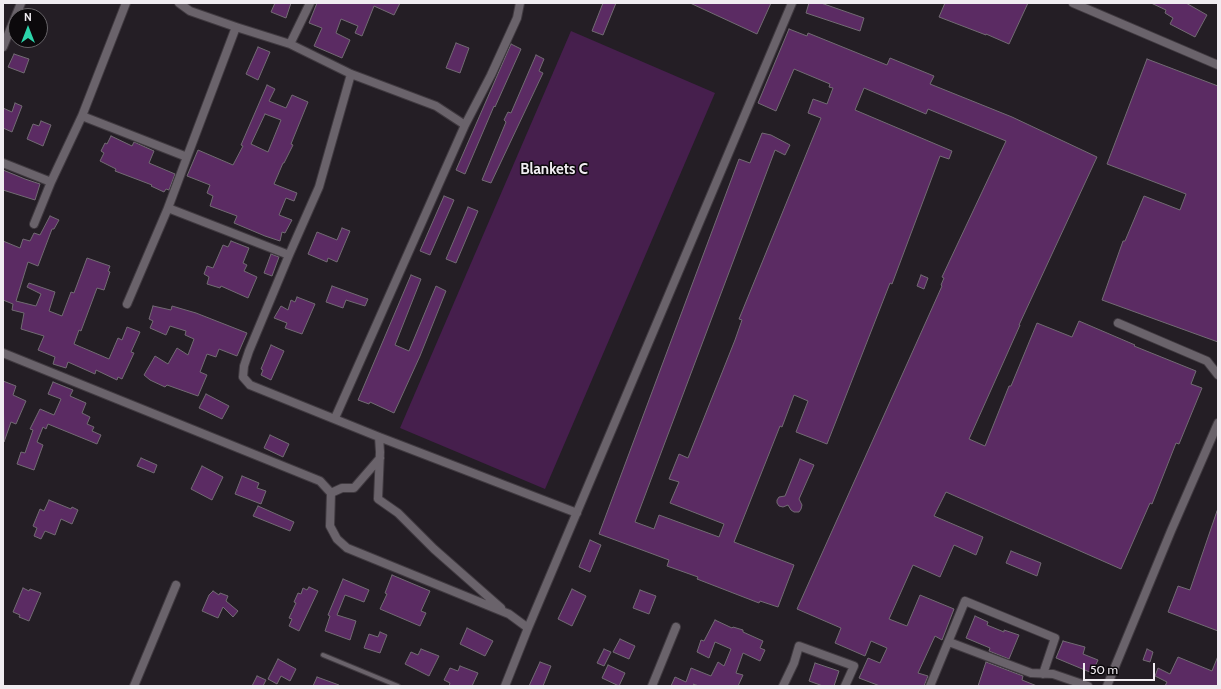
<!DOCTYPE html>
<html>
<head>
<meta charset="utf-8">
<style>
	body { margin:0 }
	#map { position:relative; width:1221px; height:689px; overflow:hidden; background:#241e25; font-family:Cabin,sans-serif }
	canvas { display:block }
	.frame { position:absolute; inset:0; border:4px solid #f0ecf1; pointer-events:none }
	.north { position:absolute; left:8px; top:8px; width:40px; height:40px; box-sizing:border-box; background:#0c090c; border:1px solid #676468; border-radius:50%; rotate:0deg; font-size:11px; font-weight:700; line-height:16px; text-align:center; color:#f0ecf1 }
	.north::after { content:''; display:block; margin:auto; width:14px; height:18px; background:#2cd5ab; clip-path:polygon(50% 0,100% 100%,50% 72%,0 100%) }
	.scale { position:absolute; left:1083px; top:663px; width:72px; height:18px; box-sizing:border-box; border:2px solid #f0ecf1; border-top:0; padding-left:5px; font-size:12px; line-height:14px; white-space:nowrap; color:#f0ecf1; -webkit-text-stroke:3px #0c090c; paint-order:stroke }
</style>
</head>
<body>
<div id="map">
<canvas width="1221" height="689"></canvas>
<div class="frame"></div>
<div class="north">N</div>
<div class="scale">50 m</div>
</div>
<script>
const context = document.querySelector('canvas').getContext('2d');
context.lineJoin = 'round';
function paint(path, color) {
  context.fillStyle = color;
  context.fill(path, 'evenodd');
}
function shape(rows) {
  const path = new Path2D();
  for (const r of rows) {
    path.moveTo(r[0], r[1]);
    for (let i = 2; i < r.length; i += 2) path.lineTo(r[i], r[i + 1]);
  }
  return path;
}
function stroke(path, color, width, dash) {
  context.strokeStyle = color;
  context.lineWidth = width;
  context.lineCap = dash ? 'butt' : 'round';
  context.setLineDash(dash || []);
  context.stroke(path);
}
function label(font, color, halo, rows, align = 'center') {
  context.font = font + ' Cabin,sans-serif';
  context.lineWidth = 3;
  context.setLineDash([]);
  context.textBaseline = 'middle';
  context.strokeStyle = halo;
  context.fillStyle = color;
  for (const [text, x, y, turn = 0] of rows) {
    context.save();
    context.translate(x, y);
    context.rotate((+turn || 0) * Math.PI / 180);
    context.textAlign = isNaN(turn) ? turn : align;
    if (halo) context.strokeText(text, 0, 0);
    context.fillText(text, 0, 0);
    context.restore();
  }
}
const green = shape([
	[571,31,715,93,545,489,400,428]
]);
const building = shape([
	[275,3,291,3,286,18,271,12,275,3],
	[317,3,400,3,394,15,374,6,362,36,355,33,358,26,341,19,336,33,350,40,342,58,314,46,322,28,309,23,317,3],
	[603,3,616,3,603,35,592,31,603,3],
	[690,3,771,3,757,34,690,3],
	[809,3,821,3,864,18,860,31,806,13,809,3],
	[945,3,1028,3,1009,44,986,34,986,35,939,17,945,3],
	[1151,3,1186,3,1207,15,1195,37,1170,24,1173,18,1165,13,1166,10,1151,3],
	[789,29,807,36,808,33,887,65,890,58,934,76,930,84,1012,117,1097,157,1019,325,1020,325,969,439,985,446,1009,386,1011,386,1037,323,1072,337,1079,321,1135,345,1134,346,1196,371,1191,384,1202,388,1179,444,1176,443,1152,504,1150,503,1121,569,946,492,934,516,983,537,976,555,954,545,940,577,913,565,889,619,907,626,920,595,954,609,942,640,935,636,918,673,928,676,924,686,880,686,859,678,868,658,880,663,887,648,871,641,865,656,835,643,841,628,797,609,942,286,941,285,944,278,942,277,1006,141,928,109,926,114,864,88,855,110,952,151,949,159,940,156,892,284,890,283,827,444,796,432,808,401,794,395,782,427,780,426,734,542,794,565,778,607,760,601,759,603,697,579,698,577,667,566,669,560,599,534,739,159,750,163,762,133,771,135,790,145,785,155,775,150,635,522,654,529,659,515,719,537,724,524,670,503,679,482,669,479,679,454,688,458,735,340,742,320,739,319,821,118,808,113,813,99,827,104,833,88,829,87,830,84,794,69,776,111,758,103,789,29],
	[456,43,469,48,460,73,446,68,456,43],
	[511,44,521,49,495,107,494,106,465,174,456,170,511,44],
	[258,47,270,52,258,80,246,74,258,47],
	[14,54,29,59,24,73,8,67,14,54],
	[536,55,544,59,539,71,543,73,491,183,482,180,506,122,504,120,508,112,511,113,536,55],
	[1147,59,1218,86,1218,342,1102,300,1123,241,1125,241,1144,196,1180,210,1186,194,1107,164,1147,59],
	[267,85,275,89,269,101,286,108,292,95,308,102,291,144,293,145,284,163,283,163,274,184,297,193,294,201,286,198,279,215,292,220,285,233,282,232,280,241,265,236,234,223,237,216,210,206,213,196,207,193,210,185,187,176,198,150,233,165,243,146,241,145,267,85],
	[265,114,281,120,268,152,251,144,265,114],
	[15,103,22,106,12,132,3,128,3,108,12,112,15,103],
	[41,121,51,125,43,146,27,139,33,124,39,126,41,121],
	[111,136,132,146,134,142,154,151,149,163,175,174,169,190,166,189,164,192,151,186,152,185,115,171,116,169,100,161,104,153,101,151,105,143,107,144,111,136],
	[3,170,25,179,40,184,35,200,3,190,3,170],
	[444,196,454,200,430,255,420,251,444,196],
	[468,207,478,211,456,263,446,259,468,207],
	[50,216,59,220,54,229,52,229,38,266,28,262,16,301,36,306,41,294,27,287,29,283,55,292,49,311,62,316,71,292,74,293,87,258,110,266,108,271,110,272,104,290,97,288,81,331,79,330,74,344,109,359,118,338,122,340,127,327,140,332,131,352,134,353,122,379,118,377,117,380,96,370,95,374,68,362,66,368,53,364,55,357,38,350,44,336,21,329,24,313,12,310,13,304,3,300,3,241,20,248,23,239,30,241,34,233,40,235,50,216],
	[342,228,350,231,337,262,328,258,327,262,308,254,317,232,337,240,342,228],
	[231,241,249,248,243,263,247,265,244,271,257,277,248,298,221,286,220,288,207,284,209,277,204,274,207,266,213,268,223,245,228,247,231,241],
	[271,254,279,257,272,276,264,273,271,254],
	[411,275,421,279,395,345,409,351,436,286,446,291,420,356,394,413,370,402,369,404,358,400,411,275],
	[921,275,928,278,924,289,917,286,921,275],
	[332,286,368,299,365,306,346,300,343,308,326,302,332,286],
	[297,297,315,304,302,334,285,328,287,323,274,318,281,306,288,310,291,300,295,302,297,297],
	[153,306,171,310,172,306,196,313,247,333,237,356,219,349,216,357,207,354,200,372,207,375,198,396,167,385,165,387,150,380,144,375,155,356,168,364,177,348,188,355,194,339,185,335,186,331,170,326,166,335,150,328,153,321,149,319,153,306],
	[271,345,284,351,271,380,261,375,263,370,261,369,271,345],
	[3,381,16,386,13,395,26,401,16,424,11,422,4,442,3,381],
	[53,382,73,390,70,396,86,403,82,413,90,417,87,424,94,427,92,431,101,435,97,444,48,424,46,429,43,427,37,442,43,445,34,470,17,464,21,452,25,453,33,430,30,429,40,409,54,415,61,399,48,394,53,382],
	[206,394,229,406,222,419,199,408,206,394],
	[270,435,289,444,283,457,264,448,270,435],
	[141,458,157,465,154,473,137,466,141,458],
	[800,459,814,465,799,499,802,505,801,509,799,512,794,512,791,510,788,505,783,507,779,506,777,503,777,500,779,497,785,496,800,459],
	[202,466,223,477,212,500,191,489,202,466],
	[242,476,259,483,257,488,266,491,261,504,235,494,242,476],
	[49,500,71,509,72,507,78,510,72,524,61,519,55,535,45,531,41,539,34,536,37,528,33,526,40,509,44,511,49,500],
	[258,506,294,522,290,531,253,516,258,506],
	[1217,511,1218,511,1218,631,1168,612,1178,586,1190,590,1217,511],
	[590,540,601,545,590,572,579,567,590,540],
	[1011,551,1041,563,1037,576,1006,563,1011,551],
	[392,575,430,591,421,611,426,613,420,626,380,609,387,594,385,593,392,575],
	[343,579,369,590,364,602,345,595,337,615,356,621,350,640,325,631,330,616,328,615,343,579],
	[309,587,318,591,299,631,289,626,292,619,289,618,296,603,294,602,298,593,301,594,303,588,307,590,309,587],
	[23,588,29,591,30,589,41,593,29,621,19,617,20,615,13,612,23,588],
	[572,589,586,596,572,626,558,619,572,589],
	[640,590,656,596,649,614,633,608,640,590],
	[213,591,219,595,220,593,228,596,226,601,238,611,233,617,223,607,218,618,202,611,209,595,213,591],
	[975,616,988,622,987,625,1004,632,1004,630,1019,635,1009,659,989,651,990,648,966,638,975,616],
	[715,620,732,628,733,627,743,630,743,632,763,641,760,648,765,650,760,661,743,653,736,673,743,675,738,686,699,686,693,684,695,686,671,686,675,677,686,682,691,668,711,676,718,662,724,666,731,649,715,642,709,658,697,652,701,640,704,641,715,620],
	[467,628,493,641,485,656,460,644,467,628],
	[380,632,387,635,380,653,364,648,369,634,378,637,380,632],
	[620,639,635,646,629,659,613,652,620,639],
	[1063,641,1085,647,1083,654,1098,660,1092,673,1056,658,1063,641],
	[421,649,439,656,429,676,405,664,411,652,418,655,421,649],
	[604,649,611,652,604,666,597,663,604,649],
	[1147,649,1153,652,1150,662,1143,660,1147,649],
	[1218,656,1218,686,1165,686,1167,682,1155,676,1158,668,1170,674,1178,657,1212,671,1218,656],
	[278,659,296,669,290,681,281,676,277,684,268,679,278,659],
	[540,662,551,666,543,686,529,686,540,662],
	[986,662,1023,676,1022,680,1037,686,978,686,986,662],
	[815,663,839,671,834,686,823,686,809,681,815,663],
	[608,665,625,673,619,686,602,678,608,665],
	[460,666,478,673,472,686,449,686,450,683,444,680,450,668,458,671,460,666],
	[257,676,266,680,263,686,252,686,257,676],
	[317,677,339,685,339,686,313,686,317,677]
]);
const service = shape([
	[323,655,398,686]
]);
const minor = shape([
	[179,3,190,11,236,27,290,44,351,74,436,106,465,125],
	[1073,3,1218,65],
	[290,44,310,3],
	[3,47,21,3],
	[351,74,319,187,289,255,249,351,244,366,243,377,250,385,379,437,577,513],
	[82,116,187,157,168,208,289,255],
	[187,157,236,27],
	[3,163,51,182],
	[34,224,51,182,82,116,126,3],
	[127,304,168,208],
	[1118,323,1207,361,1218,375],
	[3,353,320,481,331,493,330,526,337,539,347,548,509,614,528,628],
	[335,418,465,125,491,75,517,18,520,3],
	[379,437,380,452,378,499,398,513,434,549,501,608],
	[331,493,342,488,354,488,380,458],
	[949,642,1031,673,1053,674,1088,686],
	[134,686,176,585],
	[505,686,528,628,792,3],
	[652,686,676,627],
	[783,686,794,663,799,646,854,666,845,686],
	[930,686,965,601,1055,638,1043,674],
	[1107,686,1171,531,1218,423]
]);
const quarterNames = [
	["Blankets C",554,170]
];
paint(green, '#461f4d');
paint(building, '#5b2b63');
stroke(building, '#726b73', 1);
stroke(service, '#403a40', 6);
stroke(minor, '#403a40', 10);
stroke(service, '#6a636b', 4);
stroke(minor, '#6a636b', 8);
label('bold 15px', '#f0ecf1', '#0c090c', quarterNames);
</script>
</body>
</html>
